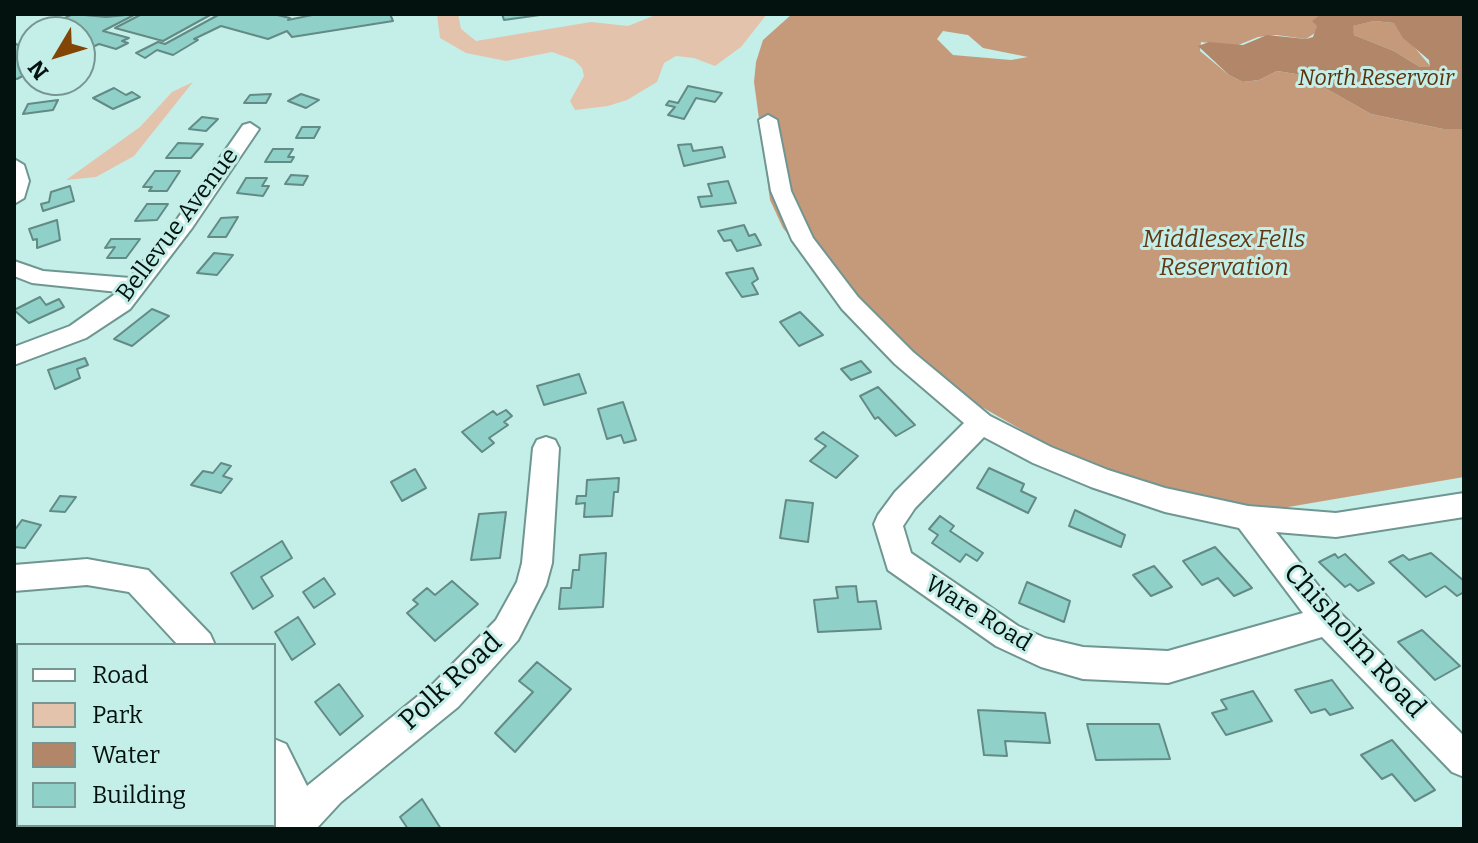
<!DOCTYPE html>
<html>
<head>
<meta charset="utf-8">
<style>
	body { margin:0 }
	#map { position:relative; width:1478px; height:843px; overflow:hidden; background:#c4eee8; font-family:Bitter,serif }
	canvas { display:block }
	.frame { position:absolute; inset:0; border:16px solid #03110f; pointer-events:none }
	.legend { position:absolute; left:16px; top:643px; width:260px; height:184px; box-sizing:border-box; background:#c4eee8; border:2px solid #779691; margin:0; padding:10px 14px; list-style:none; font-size:24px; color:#03110f }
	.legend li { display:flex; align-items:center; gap:16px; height:40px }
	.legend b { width:40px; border:2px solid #779691 }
	.north { position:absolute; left:16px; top:16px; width:80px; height:80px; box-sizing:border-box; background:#c4eee8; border:2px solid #779691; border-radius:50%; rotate:232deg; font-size:22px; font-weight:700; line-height:32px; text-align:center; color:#03110f }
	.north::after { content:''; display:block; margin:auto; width:28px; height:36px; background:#834506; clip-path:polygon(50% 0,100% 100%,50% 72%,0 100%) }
</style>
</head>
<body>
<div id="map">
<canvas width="1478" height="843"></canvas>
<div class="frame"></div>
<ul class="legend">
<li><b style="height:10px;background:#fff"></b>Road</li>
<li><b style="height:22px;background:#e4c3ac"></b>Park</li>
<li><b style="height:22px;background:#b28769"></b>Water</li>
<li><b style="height:22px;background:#8fd1c9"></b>Building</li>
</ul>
<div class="north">N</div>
</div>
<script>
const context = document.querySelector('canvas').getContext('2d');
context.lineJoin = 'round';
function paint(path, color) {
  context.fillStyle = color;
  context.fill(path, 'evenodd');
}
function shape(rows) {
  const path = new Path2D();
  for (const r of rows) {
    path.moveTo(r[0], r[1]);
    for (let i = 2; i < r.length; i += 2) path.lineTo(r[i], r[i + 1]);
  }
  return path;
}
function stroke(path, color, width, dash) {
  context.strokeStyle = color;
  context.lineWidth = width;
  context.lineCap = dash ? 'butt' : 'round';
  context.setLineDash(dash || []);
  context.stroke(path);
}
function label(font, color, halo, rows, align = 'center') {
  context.font = font + ' Bitter,serif';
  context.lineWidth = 6;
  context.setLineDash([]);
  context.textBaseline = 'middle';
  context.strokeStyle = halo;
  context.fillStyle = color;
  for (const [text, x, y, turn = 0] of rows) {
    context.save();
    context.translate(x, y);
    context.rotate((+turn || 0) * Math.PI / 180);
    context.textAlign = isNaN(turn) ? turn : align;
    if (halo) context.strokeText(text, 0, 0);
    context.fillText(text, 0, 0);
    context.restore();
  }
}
const green = shape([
	[437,14,458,14,461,29,476,41,591,22,628,26,658,14,767,14,741,47,715,66,694,58,676,56,664,63,657,82,627,100,608,106,575,110,570,101,584,76,582,68,574,60,552,52,506,61,466,53,440,38],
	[193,82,134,156,96,177,66,180,140,127,172,92]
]);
const forest = shape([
	[792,14,1321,14,1315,33,1306,39,1276,35,1258,37,1236,46,1201,42,1200,51,1229,75,1243,82,1259,80,1277,71,1302,75,1371,114,1443,129,1464,129,1464,477,1253,513,1071,458,966,398,821,276,783,228,770,200,754,82,756,62,763,40],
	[943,31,968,35,983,48,1028,57,1011,60,953,55,937,39],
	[1374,21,1394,23,1431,67,1420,67,1394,51,1354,35,1352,26]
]);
const water = shape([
	[1321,14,1464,14,1464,129,1443,129,1371,114,1302,75,1277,71,1259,80,1243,82,1229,75,1198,46,1209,42,1243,45,1267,35,1306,39,1313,37,1317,26,1312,21],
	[1374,21,1394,23,1403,38,1429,60,1430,67,1420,67,1394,51,1354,35,1353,26]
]);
const building = shape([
	[73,14,106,17,136,14,103,31,129,38,122,41,128,43,116,49,99,44,80,53,80,32,44,28,73,14],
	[142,14,212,14,163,41,115,28,142,14],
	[220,14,273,14,290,18,288,20,317,14,390,14,393,21,292,37,287,31,268,39,221,26,194,39,198,40,173,55,157,50,145,58,136,53,158,42,165,44,220,14],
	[502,14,547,14,504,20,502,14],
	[14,43,32,52,32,71,17,79,14,78,14,43],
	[688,86,722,93,715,102,696,98,684,119,668,115,675,107,666,105,669,101,678,103,688,86],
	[114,88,126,95,132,92,140,97,113,109,93,98,114,88],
	[271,94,266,103,244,103,250,95,271,94],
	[301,94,319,100,306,108,288,101,301,94],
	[58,100,53,110,23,114,28,104,58,100],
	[202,117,218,119,206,131,189,129,202,117],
	[302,127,320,127,314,138,296,138,302,127],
	[178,143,203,144,191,158,166,158,178,143],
	[691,144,693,151,722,147,725,157,684,166,678,145,691,144],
	[273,149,293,149,288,157,294,157,291,162,265,162,273,149],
	[155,171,180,171,167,191,149,191,152,187,143,187,155,171],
	[291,175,308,176,303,185,285,184,291,175],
	[246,178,267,178,262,186,269,186,263,196,237,193,246,178],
	[728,181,736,203,701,207,698,197,712,196,708,184,728,181],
	[70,186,74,201,43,211,41,204,49,202,51,192,70,186],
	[147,204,168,204,157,220,135,221,147,204],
	[238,217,226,237,208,237,221,218,238,217],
	[57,220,60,240,37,248,37,239,33,240,29,229,57,220],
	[744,225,749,236,755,234,761,245,737,251,731,240,724,241,718,231,744,225],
	[111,239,140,239,126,258,107,258,115,247,105,248,111,239],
	[214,253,233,255,217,275,197,273,214,253],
	[753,268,758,279,752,283,758,294,742,297,726,273,753,268],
	[40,297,46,305,59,299,64,307,29,323,14,310,40,297],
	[152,309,169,316,132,346,114,339,152,309],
	[800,312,823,335,799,346,780,322,800,312],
	[85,358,88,365,77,369,80,378,55,389,48,370,85,358],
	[861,361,871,372,851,380,841,369,861,361],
	[579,374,586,393,544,405,537,386,579,374],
	[878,387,915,425,896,436,878,417,875,419,860,396,878,387],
	[623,402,636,440,624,443,621,435,607,439,598,409,623,402],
	[506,410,512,416,504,422,508,425,489,438,494,443,482,452,462,432,493,411,497,415,506,410],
	[823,432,858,456,836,478,810,461,826,446,815,439,823,432],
	[221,463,231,466,223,476,232,479,221,493,191,485,203,471,213,473,221,463],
	[989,468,1024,484,1021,491,1036,498,1028,513,977,488,989,468],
	[415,469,426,488,402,501,391,482,415,469],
	[619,478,618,492,614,492,612,516,584,517,585,503,576,504,577,496,586,496,587,480,619,478],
	[60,496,76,497,65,512,50,511,60,496],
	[786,500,813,503,808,542,780,538,786,500],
	[1075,510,1125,535,1121,547,1069,526,1075,510],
	[506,512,500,558,471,560,479,514,506,512],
	[940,516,954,526,950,531,983,553,977,561,966,554,960,562,932,543,938,535,929,529,940,516],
	[22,520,41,525,25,548,14,547,14,531,22,520],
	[282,541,292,558,261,577,273,596,253,609,231,573,282,541],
	[1215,547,1252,588,1234,596,1218,578,1202,585,1183,561,1215,547],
	[606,553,603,607,559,609,561,588,571,588,573,570,579,570,580,555,606,553],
	[1431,553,1464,581,1464,592,1457,596,1445,586,1426,597,1389,562,1403,555,1409,560,1431,553],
	[1335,554,1338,558,1345,554,1374,583,1358,591,1350,584,1345,587,1319,562,1335,554],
	[1154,566,1172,587,1151,596,1133,575,1154,566],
	[324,578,335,594,314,608,303,592,324,578],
	[452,581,478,604,435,641,407,613,418,604,413,600,427,588,435,595,452,581],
	[1027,582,1070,601,1064,622,1019,603,1027,582],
	[856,586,858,602,876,601,881,629,818,632,814,600,838,598,836,587,856,586],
	[298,617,315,644,292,660,275,632,298,617],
	[1422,630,1460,666,1435,680,1398,642,1422,630],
	[537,662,571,689,515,752,495,733,533,692,519,681,537,662],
	[1332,680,1353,708,1330,715,1325,709,1311,713,1295,690,1332,680],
	[339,684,363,716,340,735,315,702,339,684],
	[1253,691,1272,721,1226,735,1212,713,1227,709,1221,700,1253,691],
	[978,710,1045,713,1050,743,1005,741,1007,756,984,755,978,710],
	[1087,724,1159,724,1170,759,1096,760,1087,724],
	[1392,740,1435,790,1415,801,1392,774,1382,779,1361,755,1392,740],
	[422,799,441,829,408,829,400,817,422,799]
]);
const minor = shape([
	[768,115,777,120,791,191,813,238,858,297,913,352,990,416,1051,447,1108,470,1165,488,1248,506,1336,513,1464,493,1464,517,1336,537,1276,532,1338,611,1464,736,1464,777,1452,772,1322,637,1168,683,1083,679,1041,667,996,646,888,570,874,524,878,515,895,492,964,423,895,364,842,309,792,240,771,191,759,120,768,115],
	[984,437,1033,463,1091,487,1165,512,1239,528,1303,613,1168,651,1083,647,1045,638,1018,626,911,553,903,526,915,508,984,437],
	[250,123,259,129,192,228,130,309,86,338,14,365,14,347,70,326,118,292,32,283,14,276,14,261,43,271,130,278,178,218,243,125,250,123],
	[14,159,24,165,29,181,24,198,14,204,14,159],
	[546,437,555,440,559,448,552,563,546,585,518,640,458,707,341,802,316,829,268,829,268,825,274,825,274,739,286,744,307,786,434,683,496,620,517,582,522,563,533,448,537,440,546,437],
	[87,559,148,570,210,634,215,645,178,645,129,592,87,585,14,591,14,565,87,559],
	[18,812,18,825,49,825,48,829,14,829,18,812]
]);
const major = shape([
	[14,767,18,767,18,813,14,813,14,767],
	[274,811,284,829,227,829,225,825,274,825,274,811]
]);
const farWaternames = [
	["North Reservoir",1376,79]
];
const streetNames = [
	["Bellevue Avenue",178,225,-53],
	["Ware Road",978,614,32]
];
const parkNames = [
	["Middlesex Fells",1224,240],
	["Reservation",1224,268]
];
const nearStreetnames = [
	["Chisholm Road",1354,641,48],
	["Polk Road",451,682,-43]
];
paint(green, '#e4c3ac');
paint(forest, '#c59a7b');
paint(water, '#b28769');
paint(building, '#8fd1c9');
stroke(building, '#638a85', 2);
stroke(minor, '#6f9691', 4);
stroke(major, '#6f9691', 4);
paint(minor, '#fff');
paint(major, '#fff');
label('italic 22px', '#5b300b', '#c4eee8', farWaternames);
label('24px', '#03110f', '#c4eee8', streetNames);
label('italic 24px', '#633814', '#c4eee8', parkNames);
label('28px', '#03110f', '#c4eee8', nearStreetnames);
</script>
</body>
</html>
